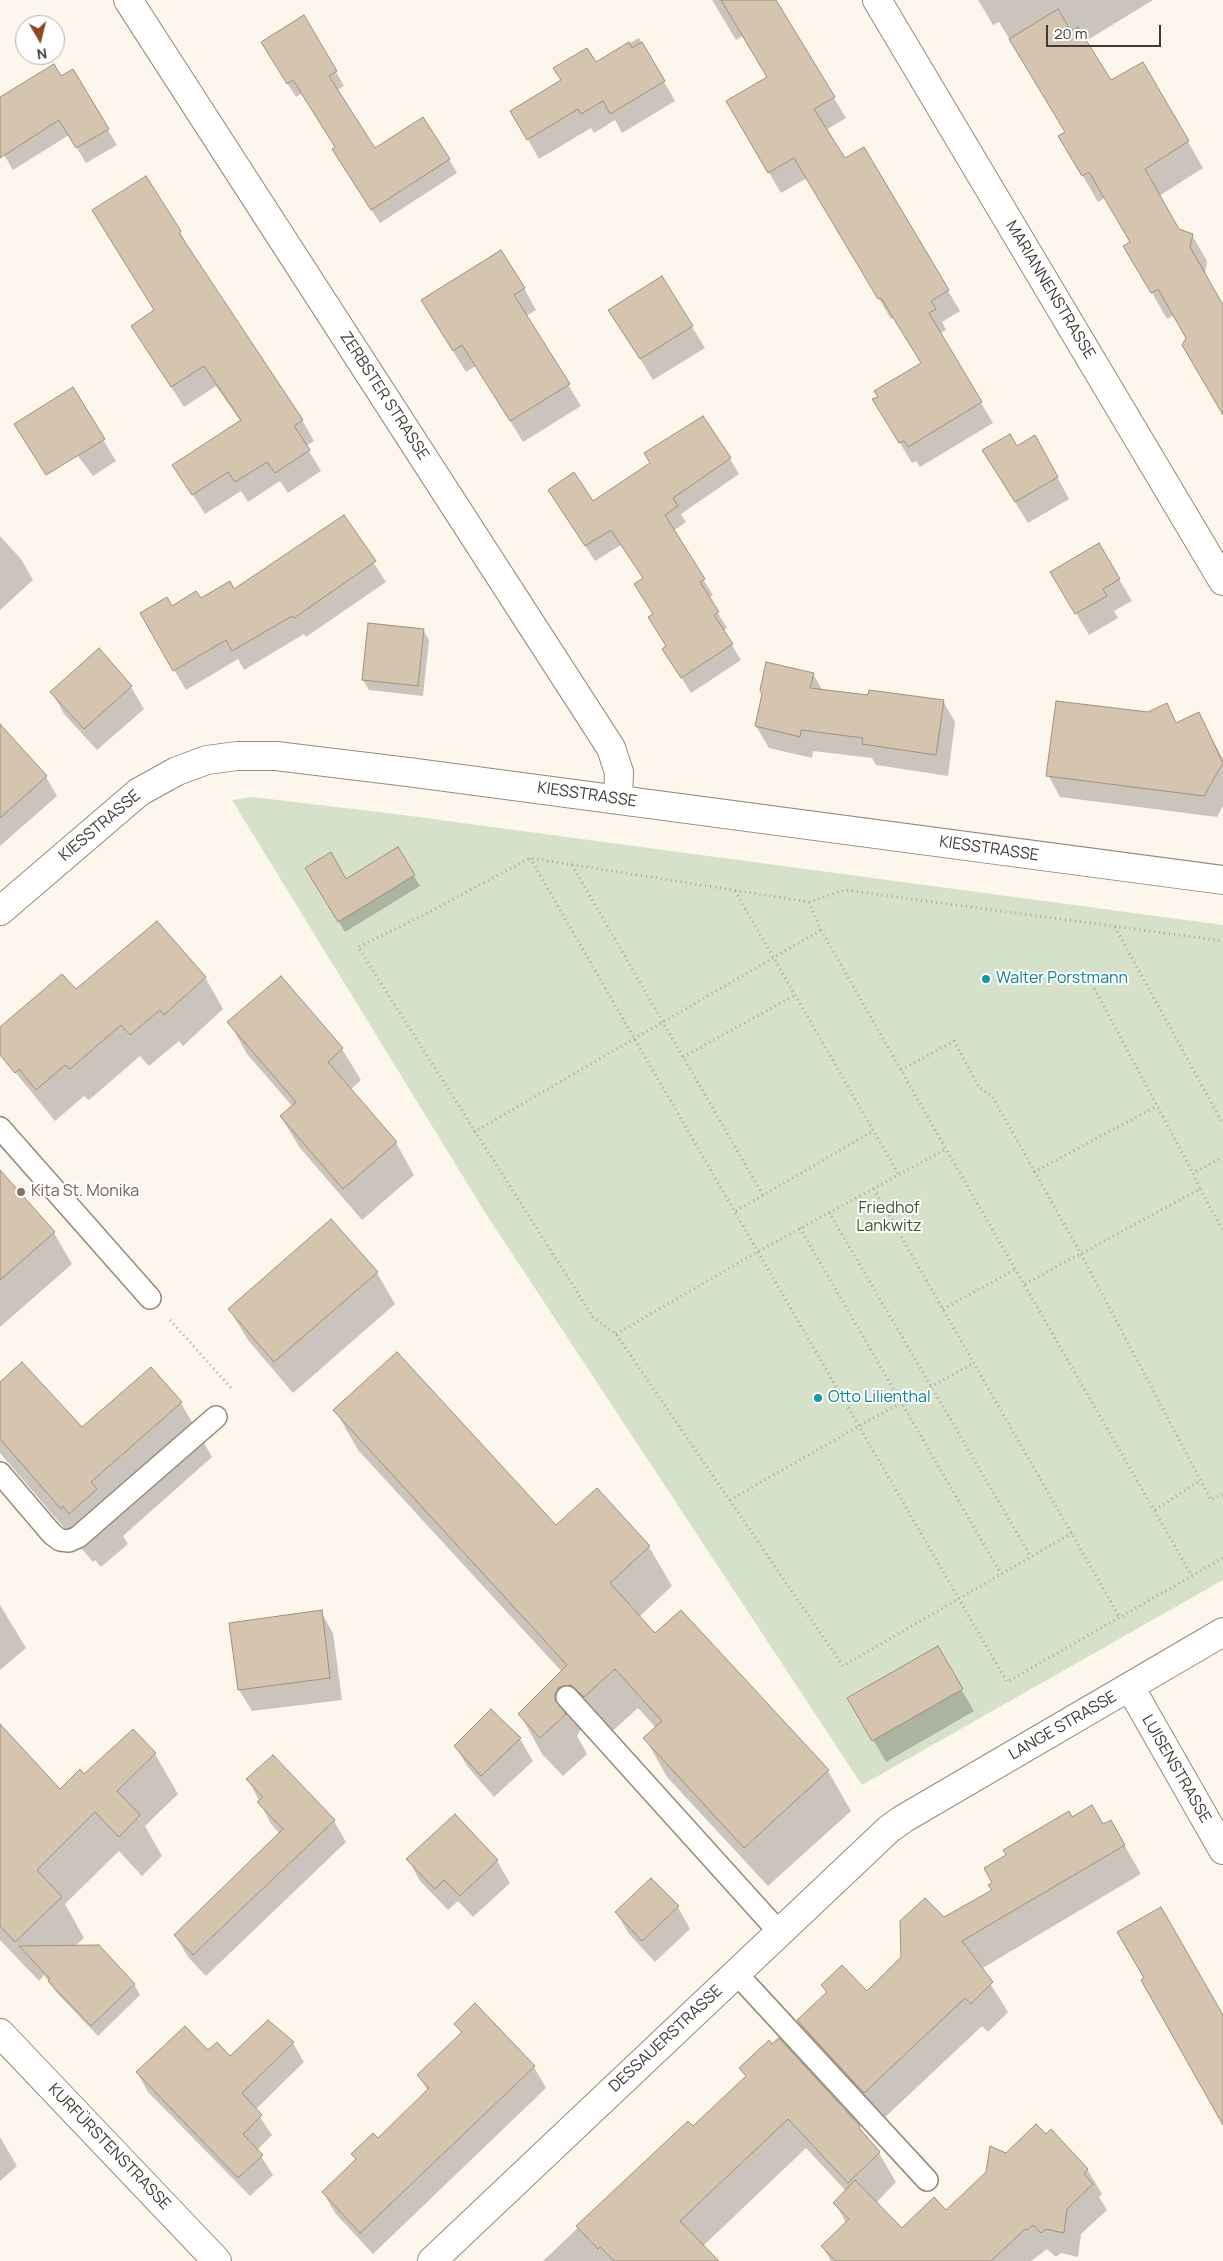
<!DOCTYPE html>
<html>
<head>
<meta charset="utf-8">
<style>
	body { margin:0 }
	#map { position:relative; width:1223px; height:2261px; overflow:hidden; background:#fdf6ed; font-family:Manrope,sans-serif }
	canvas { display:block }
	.north { position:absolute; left:15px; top:15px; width:50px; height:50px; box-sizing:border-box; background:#fff; border:1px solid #b3b0ad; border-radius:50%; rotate:172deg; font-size:14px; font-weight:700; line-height:20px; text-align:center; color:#413a32 }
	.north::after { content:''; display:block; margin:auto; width:18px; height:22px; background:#8d4721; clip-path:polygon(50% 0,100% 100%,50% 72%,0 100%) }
	.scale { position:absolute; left:1046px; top:25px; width:115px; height:22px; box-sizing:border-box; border:2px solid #413a32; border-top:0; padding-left:6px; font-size:15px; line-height:18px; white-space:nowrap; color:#413a32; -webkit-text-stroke:4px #fff; paint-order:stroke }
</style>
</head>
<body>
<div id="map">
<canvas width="1223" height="2261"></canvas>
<div class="north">N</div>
<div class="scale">20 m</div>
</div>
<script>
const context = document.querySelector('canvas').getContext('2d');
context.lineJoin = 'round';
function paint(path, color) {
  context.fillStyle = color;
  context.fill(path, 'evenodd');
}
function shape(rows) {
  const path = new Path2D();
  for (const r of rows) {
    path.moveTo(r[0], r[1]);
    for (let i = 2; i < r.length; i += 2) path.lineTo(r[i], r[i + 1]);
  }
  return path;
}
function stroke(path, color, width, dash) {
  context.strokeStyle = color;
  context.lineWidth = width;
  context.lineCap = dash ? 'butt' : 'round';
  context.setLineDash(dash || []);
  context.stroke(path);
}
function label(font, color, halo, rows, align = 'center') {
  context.font = font + ' Manrope,sans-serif';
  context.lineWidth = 4;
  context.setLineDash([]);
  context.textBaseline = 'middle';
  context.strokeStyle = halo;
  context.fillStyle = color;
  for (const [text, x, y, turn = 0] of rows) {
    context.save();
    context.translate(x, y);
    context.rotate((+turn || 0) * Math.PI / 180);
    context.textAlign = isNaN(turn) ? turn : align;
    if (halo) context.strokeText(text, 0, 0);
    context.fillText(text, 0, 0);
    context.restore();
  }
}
const green = shape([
	[253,797,403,815,1223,925,1223,1580,862,1785,486,1214,232,800]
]);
const shadow = shape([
	[712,0,775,0,846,118,826,130,844,160,864,149,960,311,942,322,946,330,940,334,993,423,920,467,916,461,912,463,886,420,879,397,922,364,894,318,891,319,807,178,781,193,727,101,769,77,743,36,736,40],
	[978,0,1153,0,1086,41,1111,82,1143,63,1203,168,1159,196,1178,229,1192,235,1207,261,1205,275,1223,307,1223,412,1174,315,1167,319,1125,246,1131,242,1105,198,1098,202,1060,137,1067,133,999,22,993,25],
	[304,16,344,86,337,90,375,150,449,159,457,173,380,223,341,164,336,148,302,93,296,97,271,57],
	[639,38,675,101,622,133,615,120,594,133,591,128,539,159,512,111],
	[72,70,117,145,86,163,69,135,13,170,0,148,0,98,61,78],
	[105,231,180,232,191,253,302,420,314,441,306,446,321,471,288,493,280,481,248,502,241,491,205,514,174,466,241,422,216,386,184,407,132,326,155,311],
	[662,278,705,348,653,380,623,331],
	[524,288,536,310,526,316,581,406,523,442,476,366,466,372,422,301],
	[72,389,116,461,93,476,57,428],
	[1047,458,1069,499,1028,523,996,472],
	[730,459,739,474,681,514,686,522,673,531,713,595,709,598,727,628,723,631,741,660,691,693,673,664,654,615,643,578,621,545,595,561,559,506,593,502],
	[344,517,386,582,306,637,304,634,244,670,238,659,186,690,141,614,234,591],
	[0,536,21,559,33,580,0,610],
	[1098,544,1132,601,1114,611,1118,618,1089,635,1052,573],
	[423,630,429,640,423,696,369,690,363,680],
	[99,650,131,687,144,709,97,750,64,714,52,692],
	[813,674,823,691,943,701,955,722,948,776,876,765,872,758,813,751,812,758,769,748,756,726,764,694],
	[1166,704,1177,724,1199,714,1223,759,1223,806,1217,817,1060,797,1048,775],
	[0,735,13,740,46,777,57,796,0,846],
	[398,849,420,886,345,932,313,879,346,880],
	[205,977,223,1009,183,1046,179,1041,149,1066,140,1056,89,1100,84,1096,55,1121,11,1067,0,1049,0,1029,76,991],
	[229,1022,342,1049,361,1080,350,1090,396,1143,414,1175,362,1220,300,1148,281,1117,293,1107,247,1054],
	[0,1181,54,1233,72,1264,0,1327],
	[377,1273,395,1304,293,1393,248,1340,229,1309],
	[151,1368,181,1403,212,1457,123,1536,128,1544,101,1567,95,1560,93,1562,0,1453,0,1383,82,1429],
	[335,1410,556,1527,649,1547,672,1586,639,1617,655,1635,681,1611,828,1771,851,1811,768,1886,667,1777,645,1738,656,1728,638,1708,607,1736,582,1727,577,1736,587,1754,563,1776,542,1754,520,1714,562,1672,358,1450],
	[0,1605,26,1648,0,1670],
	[321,1612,333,1633,342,1700,252,1711,239,1690],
	[937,1648,974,1711,886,1762,849,1698],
	[491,1711,520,1739,533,1761,494,1797,468,1767,455,1746],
	[0,1726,59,1791,84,1775,133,1730,155,1754,178,1794,145,1826,162,1856,142,1876,119,1851,65,1904,84,1938,74,1947,134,1984,140,1995,98,2036,56,1992,44,1975,39,1981,0,1940],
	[248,1779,334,1821,346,1842,206,1976,188,1957,175,1935,280,1834,271,1824],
	[455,1816,497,1861,510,1883,473,1917,458,1901,448,1910,420,1881,408,1859],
	[1072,1819,1103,1826,1111,1822,1141,1874,981,1969,1008,2012,988,2032,982,2026,881,2121,815,2049,798,2021,827,1994,822,1985,867,1993,944,1918,993,1891,994,1883,1008,1855],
	[678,1907,690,1929,655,1962,629,1934,616,1912],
	[475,2005,534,2067,546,2088,373,2254,335,2213,323,2192,356,2160,352,2154,378,2140,428,2091,418,2075,462,2034,456,2024],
	[268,2022,293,2043,304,2062,255,2110,272,2135,257,2150,273,2175,250,2196,148,2092,137,2072,208,2052,230,2058],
	[741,2068,859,2127,866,2138,879,2153,896,2182,876,2203,902,2229,946,2212,1006,2154,1087,2169,1102,2194,1099,2197,1107,2210,1081,2234,1078,2257,1061,2253,1056,2257,1047,2249,1031,2261,831,2261,822,2246,846,2223,835,2203,846,2191,806,2148,703,2246,713,2261,543,2261,688,2123,692,2128,747,2078],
	[0,2137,17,2166,0,2181]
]);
const building = shape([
	[721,0,776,0,835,97,814,109,845,158,864,147,949,290,931,301,936,309,929,313,982,402,908,447,904,441,899,443,872,399,878,397,874,391,921,363,881,298,878,299,794,158,768,173,726,101,767,77,721,0],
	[1058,9,1071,31,1078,27,1111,80,1143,62,1189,141,1145,169,1179,229,1193,234,1190,247,1223,305,1223,415,1182,345,1186,338,1158,289,1151,293,1123,246,1130,242,1089,172,1082,176,1058,136,1065,132,1009,39,1058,9],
	[304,15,337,71,329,76,375,148,423,117,450,159,371,210,332,149,335,147,293,80,287,84,261,42,304,15],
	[629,42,632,48,642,42,665,81,610,114,603,101,581,114,578,109,527,140,510,111,561,80,553,68,587,48,596,62,629,42],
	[54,64,61,76,73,69,109,129,76,148,59,120,0,158,0,97,54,64],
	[146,176,181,231,179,233,303,420,294,426,310,450,275,473,267,462,235,482,228,472,192,495,172,465,241,420,204,366,171,387,131,326,154,310,92,210,146,176],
	[501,250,525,288,514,295,570,384,510,421,462,345,453,351,421,300,501,250],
	[662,276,693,326,640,359,608,310,662,276],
	[73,387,105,439,46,475,14,424,73,387],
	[703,416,731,458,673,498,678,506,665,515,705,579,700,582,719,612,714,615,733,644,681,678,662,649,666,646,648,617,653,614,634,584,643,578,611,530,585,546,548,490,574,472,593,501,650,463,644,453,703,416],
	[1010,434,1017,446,1035,435,1058,477,1015,502,982,450,1010,434],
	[344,515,376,561,294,618,292,616,232,651,226,640,173,671,140,613,167,597,172,606,196,591,201,598,230,581,234,589,344,515],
	[1099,543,1120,579,1103,589,1107,596,1075,614,1050,572,1099,543],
	[368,623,424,629,418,686,362,680,368,623],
	[99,648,132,686,84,729,50,692,99,648],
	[766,662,814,673,810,688,868,695,869,690,944,700,936,755,862,744,863,738,801,730,800,737,755,726,762,694,760,690,766,662],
	[1056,701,1148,712,1167,703,1176,723,1199,712,1223,763,1204,796,1046,776,1056,701],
	[0,724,47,776,0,818,0,724],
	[398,847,415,875,338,922,305,868,331,852,346,879,398,847],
	[157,921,206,977,164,1015,160,1010,130,1035,121,1025,70,1069,65,1065,36,1090,19,1069,15,1073,0,1055,0,1027,62,974,76,989,157,921],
	[281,976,343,1048,328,1062,397,1142,343,1189,280,1116,296,1102,227,1022,281,976],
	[0,1170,55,1232,0,1280,0,1170],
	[331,1219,378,1272,274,1362,228,1309,331,1219],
	[397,1352,556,1525,597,1488,650,1546,610,1583,655,1633,681,1610,829,1770,744,1848,643,1738,662,1721,615,1669,584,1697,571,1685,559,1687,555,1694,555,1700,566,1714,540,1738,518,1714,567,1665,333,1410,397,1352],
	[22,1362,82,1427,151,1367,182,1402,91,1482,97,1489,69,1514,63,1506,61,1509,0,1439,0,1382,22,1362],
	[322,1610,330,1678,238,1690,229,1623,322,1610],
	[938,1646,963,1689,872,1741,847,1698,938,1646],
	[491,1709,521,1738,481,1776,454,1746,491,1709],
	[0,1724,60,1789,80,1769,84,1774,133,1729,156,1753,117,1791,140,1815,119,1837,95,1812,37,1870,62,1897,15,1942,0,1926,0,1724],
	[273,1755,335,1820,193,1955,174,1935,283,1829,257,1802,263,1797,246,1779,273,1755],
	[1092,1805,1103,1824,1111,1820,1125,1845,962,1941,993,1982,971,2004,965,1998,864,2093,797,2020,827,1992,821,1985,842,1965,867,1991,901,1957,900,1921,925,1898,944,1917,992,1890,988,1885,992,1883,984,1868,1006,1855,1003,1850,1069,1811,1072,1817,1092,1805],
	[455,1814,498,1860,460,1896,444,1880,435,1889,406,1859,455,1814],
	[651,1878,679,1906,642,1941,615,1912,651,1878],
	[1161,1907,1223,2015,1223,2125,1141,1980,1144,1978,1117,1932,1161,1907],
	[99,1945,135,1984,91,2026,48,1981,50,1979,19,1946,99,1945],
	[475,2003,535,2066,360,2233,322,2192,356,2159,351,2154,373,2133,378,2138,429,2088,417,2075,462,2032,454,2024,475,2003],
	[268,2020,294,2042,242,2093,262,2115,243,2134,263,2155,238,2178,136,2072,185,2026,208,2050,217,2042,230,2056,268,2020],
	[779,2038,860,2126,859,2128,880,2152,848,2183,788,2119,680,2221,719,2261,614,2261,600,2247,598,2249,576,2226,688,2121,693,2126,746,2076,739,2068,769,2040,772,2044,779,2038],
	[1036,2124,1046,2134,1051,2129,1088,2169,1084,2174,1093,2184,1067,2209,1064,2233,1046,2229,1041,2233,1033,2225,1027,2230,1025,2229,991,2261,836,2261,821,2246,849,2219,833,2203,855,2180,902,2228,934,2197,946,2210,986,2172,990,2146,1006,2153,1036,2124]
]);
const path = shape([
	[530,858,1007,1682,1223,1558],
	[572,865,763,1195],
	[735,891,899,1175],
	[809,902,821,930,946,1149,1192,1576],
	[1115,927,1223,1124],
	[1092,984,1193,1173],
	[683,1057,795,995],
	[901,1070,954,1041,979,1087,992,1096,1081,1254,1211,1500,1223,1494],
	[474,1132,821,930],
	[1034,1172,1157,1106],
	[874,1189,1120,1618],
	[1200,1189,1223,1230],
	[736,1211,873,1131],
	[829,1212,1031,1557],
	[800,1228,1001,1574],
	[1025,1284,1200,1189,1193,1173,1223,1157],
	[943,1309,1016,1269],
	[170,1320,233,1390],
	[616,1334,759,1251,946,1149],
	[730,1500,859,1426,974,1363],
	[1155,1510,1201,1480],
	[1072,1533,843,1666,616,1334,593,1317,358,947,416,919,530,858,809,902,844,890,1223,941]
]);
const service = shape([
	[0,1128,150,1298],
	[0,1473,52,1534,60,1540,69,1541,78,1537,216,1417],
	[567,1697,780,1933],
	[736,1973,927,2180]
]);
const minor = shape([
	[128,0,611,748,619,772,618,800],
	[0,911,139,792,177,771,207,760,237,756,276,756,408,772,1223,880],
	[1130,1687,1223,1850],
	[0,2033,217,2261],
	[432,2261,889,1829,903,1819,1223,1632]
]);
const tertiary = shape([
	[877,0,1223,581]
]);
const markers = [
	[986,979,5,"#0f9aa8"],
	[21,1192,5,"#8d6e63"],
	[818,1398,5,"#0f9aa8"]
];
const streetNames = [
	["MARIANNENSTRASSE",1050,290,59],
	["ZERBSTER STRASSE",384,396,57],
	["KIESSTRASSE",587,795,8],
	["KIESSTRASSE",100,826,-40],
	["KIESSTRASSE",989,849,8],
	["LANGE STRASSE",1063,1726,-30],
	["LUISENSTRASSE",1176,1769,60],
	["DESSAUERSTRASSE",666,2039,-43],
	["KURFÜRSTENSTRASSE",109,2147,46]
];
const cultureNames = [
	["Walter Porstmann",996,979],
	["Otto Lilienthal",828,1398]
];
const educationNames = [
	["Kita St. Monika",31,1192]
];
const parkNames = [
	["Friedhof",889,1209],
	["Lankwitz",889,1227]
];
paint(green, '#d6e1ca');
paint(shadow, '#0003');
paint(building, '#d5c5af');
stroke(building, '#9f907b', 1);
stroke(service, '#998975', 24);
stroke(minor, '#998975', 30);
stroke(tertiary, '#998975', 30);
stroke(path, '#aca59c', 3, [1, 4]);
stroke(service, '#fff', 21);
stroke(minor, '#fff', 28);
stroke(tertiary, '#fff', 28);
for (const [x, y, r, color] of markers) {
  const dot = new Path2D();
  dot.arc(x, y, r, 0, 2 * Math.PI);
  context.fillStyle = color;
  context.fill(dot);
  stroke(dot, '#fff', 2);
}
label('16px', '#413a32', '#fff', streetNames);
label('16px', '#0d838f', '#fff', cultureNames, 'left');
label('16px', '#785e54', '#fff', educationNames, 'left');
label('16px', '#405326', '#fff', parkNames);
</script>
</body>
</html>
